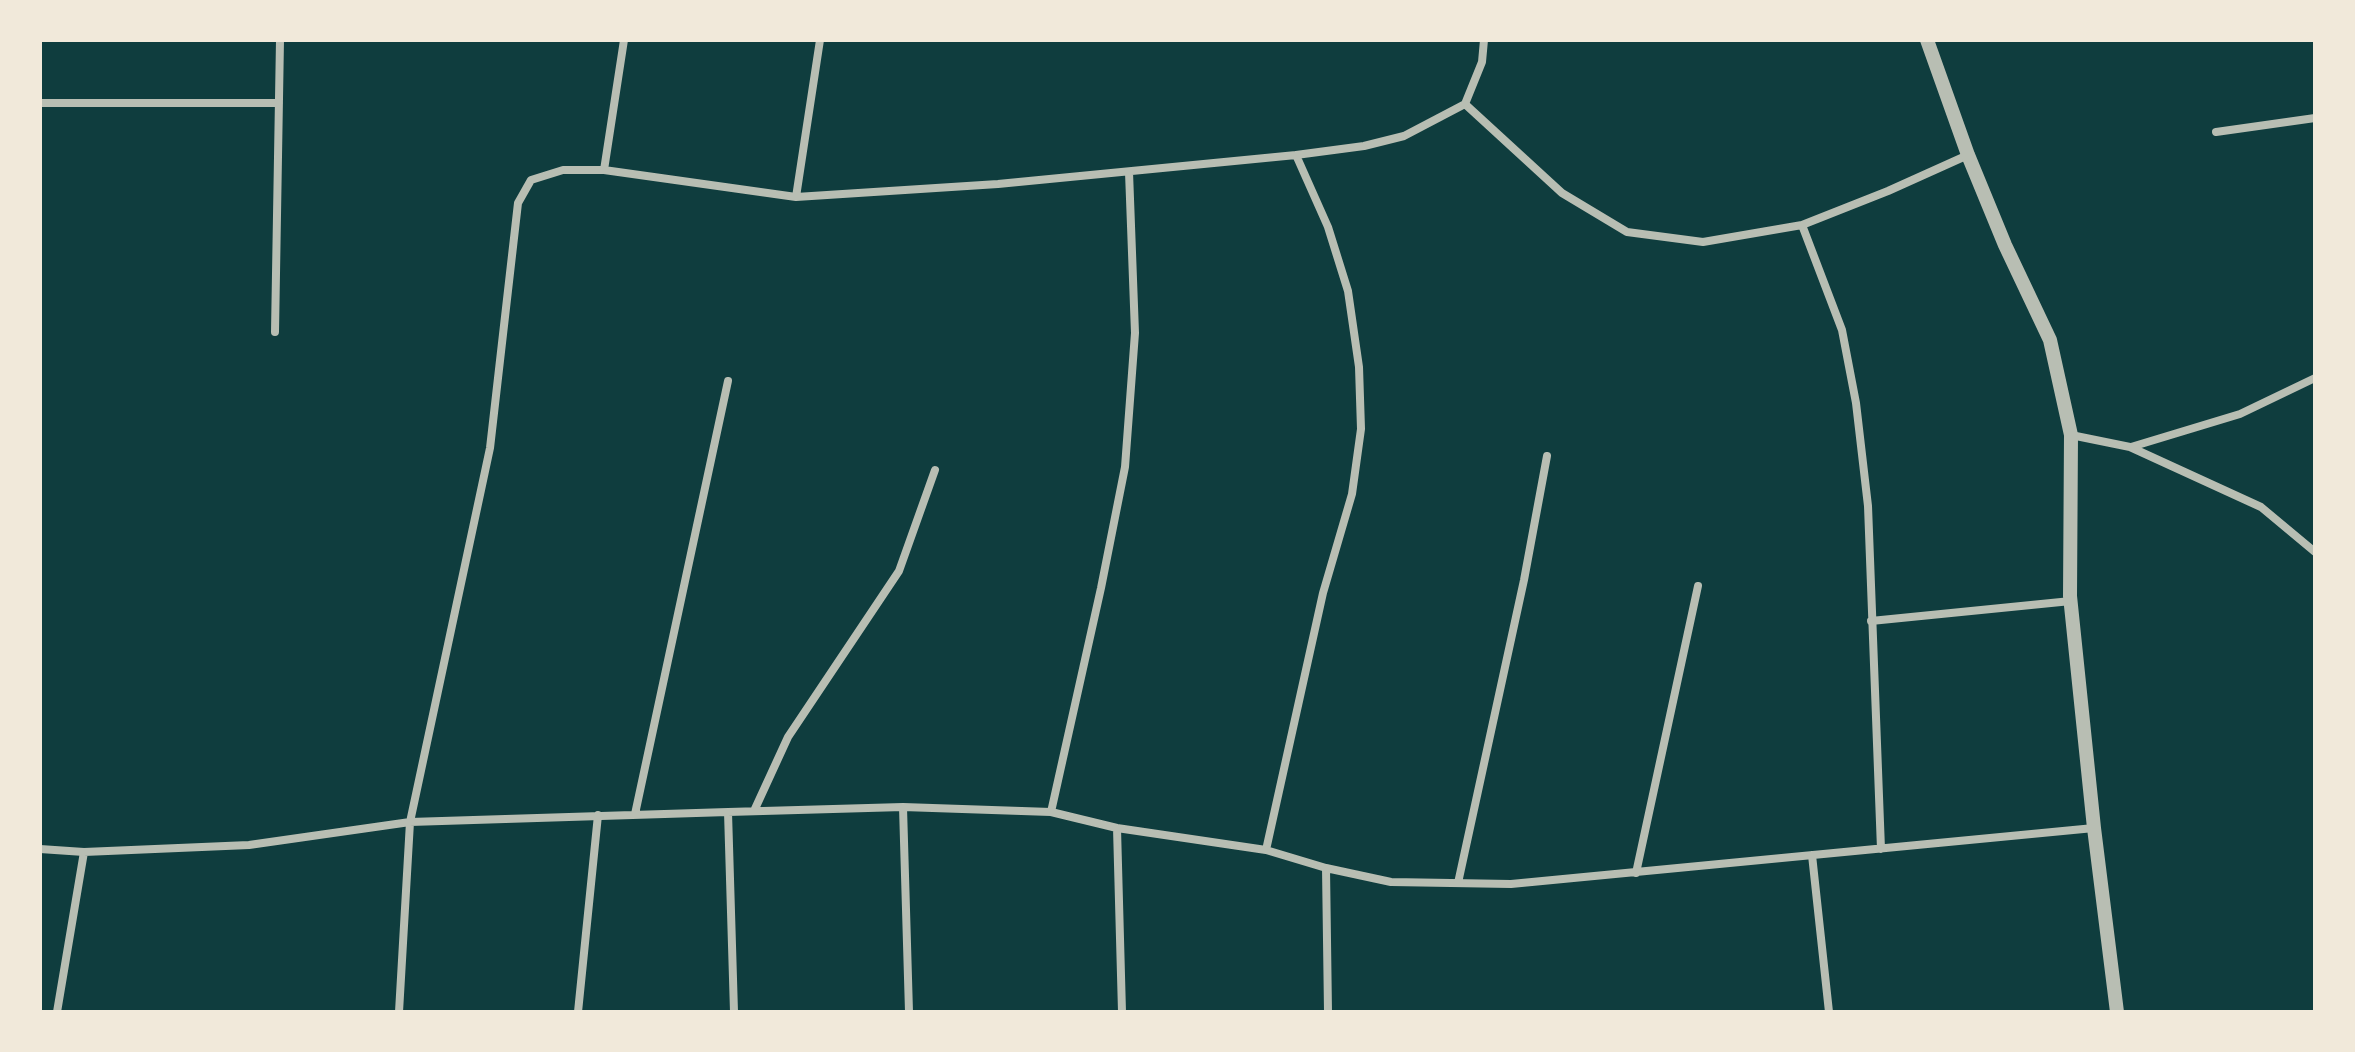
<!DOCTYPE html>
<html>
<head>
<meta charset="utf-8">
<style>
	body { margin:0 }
	#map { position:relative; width:2355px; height:1052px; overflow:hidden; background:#0f3d3e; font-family:Mulish,sans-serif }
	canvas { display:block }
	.frame { position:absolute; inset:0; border:42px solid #f1e9da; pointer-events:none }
</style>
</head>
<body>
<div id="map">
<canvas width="2355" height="1052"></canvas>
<div class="frame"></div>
</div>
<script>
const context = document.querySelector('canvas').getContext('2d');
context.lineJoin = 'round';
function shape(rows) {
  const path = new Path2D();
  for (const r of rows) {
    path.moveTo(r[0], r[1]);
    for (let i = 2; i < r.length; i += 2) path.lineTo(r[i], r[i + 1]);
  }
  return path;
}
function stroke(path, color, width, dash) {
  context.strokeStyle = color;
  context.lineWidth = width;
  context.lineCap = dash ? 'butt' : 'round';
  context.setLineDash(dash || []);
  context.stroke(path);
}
const minor = shape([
	[820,40,796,197,998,184,1296,155],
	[40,103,279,103],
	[1465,104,1562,193,1627,232,1703,242,1802,225,1842,330,1856,403,1868,506,1881,849],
	[2216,132,2315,118],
	[604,170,624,40],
	[1802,225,1888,191,1968,155],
	[275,332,280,40],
	[2071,435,2130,447,2261,507,2315,552],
	[2131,447,2240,414,2315,378],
	[1871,621,2071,601],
	[903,807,909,1012],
	[754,811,788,737,899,571,935,470],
	[1051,812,1101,588,1125,467,1135,333,1129,172],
	[635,814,728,381],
	[1117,828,1122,1012],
	[40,849,84,852,249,845,410,822,728,812],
	[1266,850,1323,593,1352,494,1361,429,1359,367,1348,291,1328,227,1296,155,1364,146,1404,136,1465,104,1482,62,1484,40],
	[1812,855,1829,1012],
	[1326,868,1328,1012],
	[1636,873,1698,586],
	[1458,883,1524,580,1547,456],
	[57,1012,84,852],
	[399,1012,410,822,490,448,518,203,531,180,563,170,604,170,796,197],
	[578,1012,598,815],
	[734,1012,728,812,903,807,1051,812,1117,828,1266,850,1326,868,1391,882,1511,884,2094,828]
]);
const tertiary = shape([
	[1927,40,1968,155,2005,245,2050,340,2071,435,2070,596,2094,828,2117,1012]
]);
stroke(minor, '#b8beb3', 8);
stroke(tertiary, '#b8beb3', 14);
</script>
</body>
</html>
